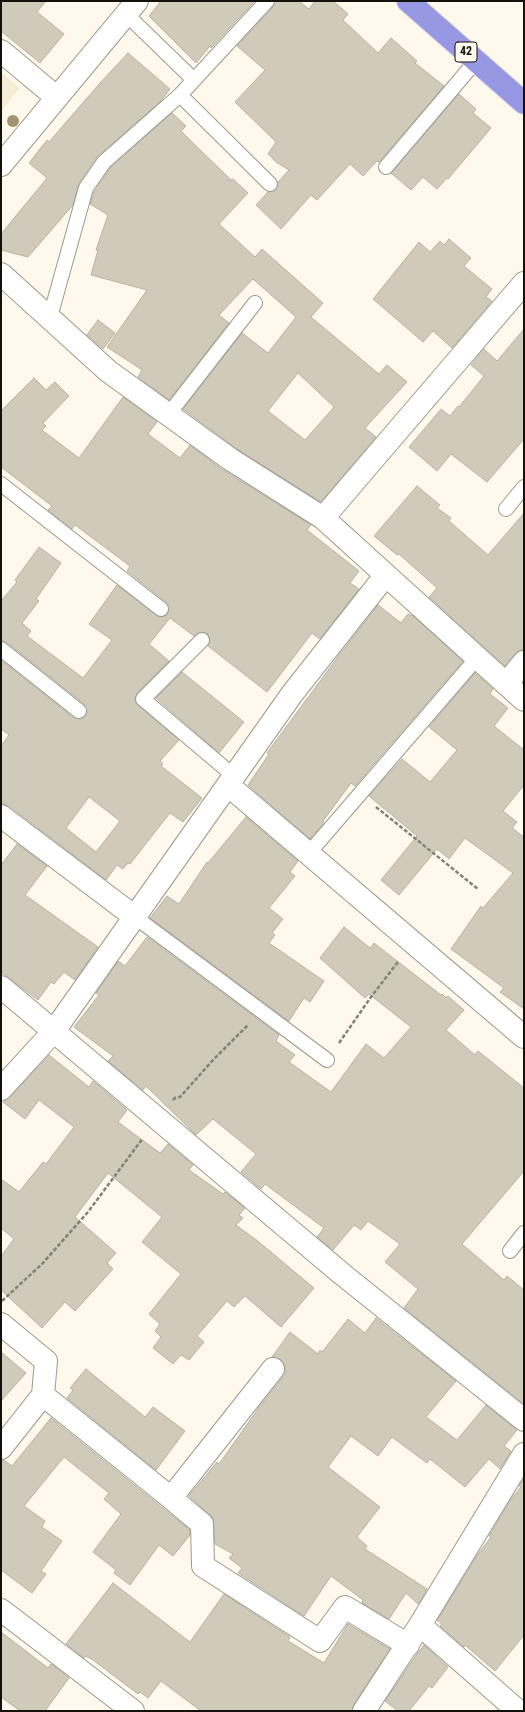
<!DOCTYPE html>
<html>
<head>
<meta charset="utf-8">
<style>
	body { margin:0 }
	#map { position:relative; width:525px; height:1712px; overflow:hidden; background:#fef9ec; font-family:"Roboto Condensed",sans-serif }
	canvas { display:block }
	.frame { position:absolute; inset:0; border:2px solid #13110c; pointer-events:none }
</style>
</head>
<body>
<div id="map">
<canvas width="525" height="1712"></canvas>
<div class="frame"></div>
</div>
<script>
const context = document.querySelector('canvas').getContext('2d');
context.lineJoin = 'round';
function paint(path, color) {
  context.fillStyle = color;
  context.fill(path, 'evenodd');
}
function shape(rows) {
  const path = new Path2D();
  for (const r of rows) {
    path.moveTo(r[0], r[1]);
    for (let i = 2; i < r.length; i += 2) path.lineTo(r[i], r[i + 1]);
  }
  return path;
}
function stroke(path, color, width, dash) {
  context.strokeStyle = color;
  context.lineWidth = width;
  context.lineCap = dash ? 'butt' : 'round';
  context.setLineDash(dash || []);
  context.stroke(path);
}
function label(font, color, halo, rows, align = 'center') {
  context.font = font + ' "Roboto Condensed",sans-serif';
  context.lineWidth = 3;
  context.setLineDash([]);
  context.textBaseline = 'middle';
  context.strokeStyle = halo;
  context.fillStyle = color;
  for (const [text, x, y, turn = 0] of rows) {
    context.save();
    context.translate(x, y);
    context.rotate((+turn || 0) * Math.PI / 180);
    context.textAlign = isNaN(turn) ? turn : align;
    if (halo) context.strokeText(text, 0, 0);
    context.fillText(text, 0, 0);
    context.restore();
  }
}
const built = shape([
	[1,72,20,88,1,111]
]);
const building = shape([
	[1,1,46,1,37,12,64,34,40,63,1,31,1,1],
	[161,1,255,1,211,48,210,46,196,63,149,16,161,1],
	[275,1,299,1,309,9,315,1,333,1,348,14,343,20,378,53,391,38,417,61,415,63,444,86,379,162,377,161,363,176,350,164,317,200,311,195,281,229,256,205,268,192,276,190,278,182,289,170,276,162,268,154,276,142,235,102,265,70,237,46,273,7,275,1],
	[128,53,170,89,160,102,97,157,79,183,73,205,28,257,1,250,1,234,47,178,29,163,47,140,49,142,100,83,128,53],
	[459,94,476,109,473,113,491,128,448,179,447,178,437,189,423,177,411,190,391,173,459,94],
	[172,113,186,126,181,131,231,180,233,179,248,193,219,224,255,257,262,249,323,303,311,317,379,374,387,365,407,382,365,428,376,437,321,502,237,449,183,409,242,333,268,353,296,317,253,279,219,315,229,323,169,400,138,377,142,370,107,347,147,290,91,275,98,250,96,250,108,215,90,204,94,192,110,168,172,113],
	[298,373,334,407,305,440,268,411,298,373],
	[449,239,471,258,464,266,492,289,486,297,492,301,452,348,433,331,423,342,373,299,419,242,430,252,440,241,444,245,449,239],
	[98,320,115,333,103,349,87,335,98,320],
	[524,329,524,439,487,482,451,454,437,471,409,447,441,409,450,416,458,406,459,407,484,376,471,365,484,349,497,361,524,329],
	[34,378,46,390,55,382,69,396,43,423,46,426,42,430,79,458,123,397,157,422,148,434,180,458,190,445,223,470,311,525,307,530,359,571,350,583,359,589,320,639,312,633,267,692,208,646,210,642,208,634,200,632,194,636,170,618,149,644,169,661,137,693,135,701,138,705,179,740,160,761,163,764,161,766,202,798,183,822,170,813,130,864,128,863,123,869,117,865,106,880,9,806,1,804,1,746,9,735,1,729,1,660,74,718,82,719,87,712,84,704,6,642,1,641,1,601,17,582,15,580,39,547,61,563,36,599,39,601,22,623,31,631,27,636,83,678,112,640,89,624,117,585,159,617,167,615,169,606,166,602,127,571,130,566,75,525,72,529,48,510,52,506,1,467,1,411,34,378],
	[89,797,120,821,96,852,66,828,89,797],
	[417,486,440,505,437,508,451,518,449,521,488,555,524,513,524,650,519,650,515,654,505,666,429,597,437,588,399,554,397,555,374,536,417,486],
	[378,605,401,623,408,614,413,616,463,661,355,786,351,783,323,821,324,822,322,825,310,839,248,785,269,754,267,753,340,654,378,605],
	[182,672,244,722,219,753,156,698,182,672],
	[475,673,493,689,490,694,508,708,494,726,524,750,524,785,503,811,517,822,512,828,524,837,524,1009,500,992,504,988,451,949,481,906,483,908,513,873,465,838,449,859,437,849,399,895,381,880,417,836,369,796,402,759,430,782,457,750,429,727,475,673],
	[246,817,298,861,290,872,295,876,269,908,283,919,272,933,275,935,269,943,324,981,310,1002,304,998,289,1021,150,918,167,896,179,904,207,862,208,863,246,817],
	[17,844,47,866,25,895,98,947,75,980,64,972,54,984,51,982,38,1000,1,972,1,865,17,844],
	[344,927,370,948,374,943,441,995,442,994,446,998,448,996,464,1010,446,1030,475,1055,478,1051,524,1088,524,1171,462,1244,504,1280,507,1276,524,1290,524,1404,404,1308,418,1289,385,1262,400,1244,368,1221,361,1230,354,1225,333,1250,317,1237,324,1228,265,1184,261,1189,241,1172,256,1154,213,1119,196,1135,146,1086,143,1090,108,1061,113,1056,74,1027,99,995,96,993,118,961,125,966,147,937,279,1035,276,1041,295,1055,289,1062,331,1092,366,1044,384,1058,411,1027,369,994,365,998,320,958,344,927],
	[49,1055,89,1087,93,1081,127,1110,118,1122,160,1153,168,1144,193,1165,189,1170,223,1194,225,1192,245,1208,239,1215,243,1218,236,1225,259,1242,314,1288,281,1327,245,1296,234,1307,227,1301,197,1336,204,1342,189,1360,181,1355,173,1364,153,1348,161,1337,155,1331,160,1324,149,1314,181,1274,142,1242,162,1217,108,1173,75,1217,116,1253,107,1263,113,1269,75,1311,65,1302,42,1328,1,1290,1,1256,14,1239,1,1228,1,1179,19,1192,43,1162,46,1164,74,1127,39,1100,25,1119,3,1102,10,1097,49,1055],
	[376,1318,456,1381,426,1417,457,1440,486,1405,517,1430,504,1446,511,1451,500,1469,489,1459,465,1487,430,1459,427,1463,392,1437,378,1456,351,1436,328,1467,380,1507,357,1537,367,1546,365,1549,427,1589,418,1604,406,1593,389,1619,362,1603,363,1600,331,1576,304,1616,238,1573,242,1568,229,1558,233,1554,215,1544,213,1518,189,1496,217,1462,219,1464,260,1406,283,1377,286,1371,284,1364,280,1359,272,1357,290,1332,318,1354,320,1350,322,1352,348,1319,365,1333,376,1318],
	[1,1352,26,1373,1,1401,1,1352],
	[86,1369,145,1417,153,1407,185,1431,156,1470,67,1398,73,1390,70,1388,86,1369],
	[51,1418,190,1530,190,1535,173,1556,159,1545,130,1585,114,1573,116,1570,93,1552,121,1514,104,1499,109,1493,64,1457,24,1506,45,1521,42,1527,62,1541,41,1571,46,1574,32,1593,1,1570,1,1460,4,1460,12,1466,51,1418],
	[524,1478,524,1635,495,1671,465,1645,464,1647,440,1626,442,1624,437,1620,478,1554,491,1537,489,1536,512,1498,521,1487,519,1486,524,1478],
	[113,1583,190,1642,224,1594,290,1637,288,1641,324,1663,348,1624,390,1649,354,1704,352,1711,201,1711,161,1681,148,1698,140,1692,138,1694,93,1660,86,1656,84,1658,66,1644,113,1583],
	[1,1632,48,1668,51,1664,69,1678,45,1711,20,1711,1,1697,1,1632],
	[424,1645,448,1667,432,1688,429,1686,409,1711,398,1711,385,1701,414,1658,424,1645]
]);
const path = shape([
	[376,807,478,889],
	[339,1043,371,997,398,962],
	[173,1100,175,1098,180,1097,213,1060,248,1025],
	[2,1301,42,1264,88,1212,143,1138]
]);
const service = shape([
	[126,14,194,80],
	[180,95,270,184],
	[386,167,476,61],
	[50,317,86,188,104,162,180,95,267,1],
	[168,415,255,303],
	[1,484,161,609],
	[506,509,524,487],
	[202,640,143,699,234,776],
	[1,649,79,711],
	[309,853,477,658],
	[135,917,327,1060],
	[510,1251,524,1233]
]);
const minor = shape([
	[1,51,56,97],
	[1,165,137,1],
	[1,274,108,371,230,459,323,518,524,700],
	[323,518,524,283],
	[506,684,524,662],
	[228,785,524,1037],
	[1,816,135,917],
	[1,987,342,1274,524,1420],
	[1,1089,54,1031,292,694,385,576],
	[1,1324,46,1361,43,1395,1,1448],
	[43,1395,171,1498,202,1524,203,1566,320,1641,345,1607,408,1645],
	[171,1498,273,1369],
	[1,1610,133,1711],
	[420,1625,524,1454],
	[364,1711,420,1625,518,1711]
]);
const trunk = shape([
	[408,1,524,103]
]);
const trees = [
	[13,121]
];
const shields = [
	[466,52,22]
];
const shieldNames = [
	["42",466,52]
];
paint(built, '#f6edd6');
paint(building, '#d0cabb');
stroke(building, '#b8b2a3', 1);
stroke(service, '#9f998a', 16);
stroke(minor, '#9f998a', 24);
stroke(trunk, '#d9d9d8', 24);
stroke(path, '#848178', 2.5, [4, 2]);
stroke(service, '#fff', 14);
stroke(minor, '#fff', 22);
stroke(trunk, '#9698e4', 22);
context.fillStyle = '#a29572';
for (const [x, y] of trees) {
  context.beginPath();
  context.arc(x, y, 6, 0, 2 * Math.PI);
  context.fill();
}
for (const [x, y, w] of shields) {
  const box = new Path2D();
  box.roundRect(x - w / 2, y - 10, w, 20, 3);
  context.fillStyle = '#fef9ec';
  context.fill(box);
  stroke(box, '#13110c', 1);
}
label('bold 12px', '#13110c', null, shieldNames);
</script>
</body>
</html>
